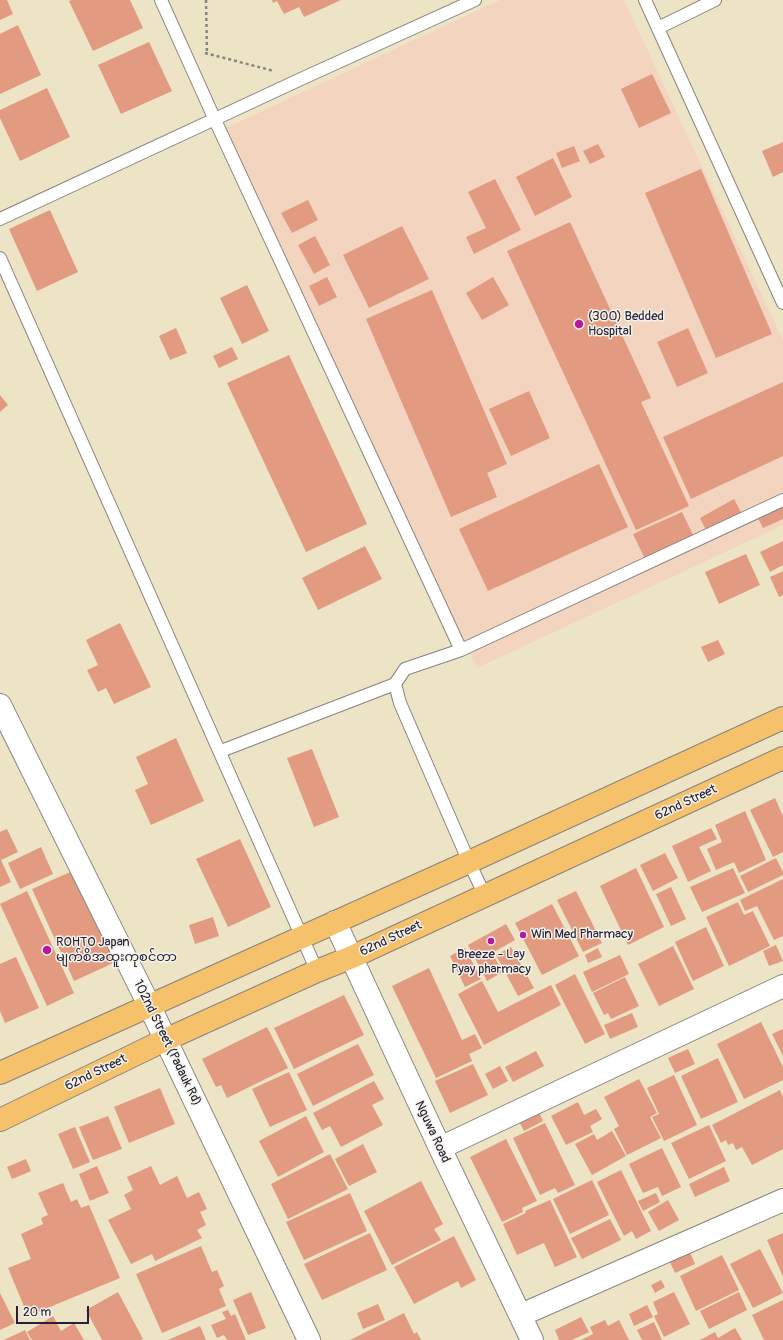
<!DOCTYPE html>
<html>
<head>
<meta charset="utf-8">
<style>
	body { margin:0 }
	#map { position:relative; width:783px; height:1340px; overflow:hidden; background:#ece4c5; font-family:Pangolin,sans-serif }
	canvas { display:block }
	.scale { position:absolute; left:16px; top:1306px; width:73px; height:18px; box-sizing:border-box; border:2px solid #22223b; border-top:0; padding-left:5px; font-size:12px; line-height:14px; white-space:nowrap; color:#22223b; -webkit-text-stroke:3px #f7f3e8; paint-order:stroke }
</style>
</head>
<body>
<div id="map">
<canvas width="783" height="1340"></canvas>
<div class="scale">20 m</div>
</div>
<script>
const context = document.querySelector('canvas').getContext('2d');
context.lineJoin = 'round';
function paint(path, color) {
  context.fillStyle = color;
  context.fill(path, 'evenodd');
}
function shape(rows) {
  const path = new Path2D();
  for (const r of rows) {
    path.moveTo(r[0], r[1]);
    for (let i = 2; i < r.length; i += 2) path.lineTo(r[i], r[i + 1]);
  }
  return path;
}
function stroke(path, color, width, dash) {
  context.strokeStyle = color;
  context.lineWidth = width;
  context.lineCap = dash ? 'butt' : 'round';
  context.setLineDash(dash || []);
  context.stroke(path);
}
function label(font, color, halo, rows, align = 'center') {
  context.font = font + ' Pangolin,"Noto Sans Myanmar",sans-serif';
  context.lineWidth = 3;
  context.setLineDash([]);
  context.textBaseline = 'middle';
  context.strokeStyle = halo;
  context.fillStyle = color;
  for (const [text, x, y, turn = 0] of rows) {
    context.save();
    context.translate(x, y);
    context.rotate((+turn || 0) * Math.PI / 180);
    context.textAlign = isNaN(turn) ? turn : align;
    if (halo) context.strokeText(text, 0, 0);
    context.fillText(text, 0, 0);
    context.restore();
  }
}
const built = shape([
	[500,0,624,0,783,340,783,525,477,668,226,128]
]);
const building = shape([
	[0,0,7,0,13,14,0,20],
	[72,0,130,0,143,28,93,51,69,1],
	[272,0,341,0,304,17,299,7,284,14,277,1,273,3],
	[18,25,41,75,0,94,0,34],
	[149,42,172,91,121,114,98,65],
	[652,74,671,113,639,128,621,89],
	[47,88,70,137,20,161,0,118,0,110],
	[783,142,783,172,773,177,762,151],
	[598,144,605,157,590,164,583,151],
	[574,146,580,161,562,168,556,153],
	[553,158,572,197,535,216,516,177],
	[701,169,772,334,716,358,645,193],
	[495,179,521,230,474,254,466,237,486,228,468,192],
	[308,200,318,220,292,233,281,213],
	[50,210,78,272,37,291,9,229],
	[570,222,651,398,641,402,689,506,636,530,507,251],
	[402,226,429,279,369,308,343,255],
	[315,236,330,265,314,274,298,245],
	[327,277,337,297,319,306,309,286],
	[493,277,509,305,482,320,466,293],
	[247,285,269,331,242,344,220,298],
	[432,290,507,464,487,473,497,497,451,517,366,319],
	[176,328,187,353,170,360,159,336],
	[688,328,708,373,677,387,657,342],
	[232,347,238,359,219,368,213,356],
	[289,355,367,524,306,552,227,383],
	[783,382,783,456,691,499,663,437],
	[529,391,550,438,511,456,489,409],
	[0,395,8,405,0,412],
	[599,464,628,527,488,591,459,529],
	[734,499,742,514,707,532,700,518],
	[783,502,783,519,763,528,756,514],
	[682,512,694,537,645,559,633,534],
	[783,541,783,565,770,572,760,552],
	[365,546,382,579,318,610,302,578],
	[746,554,760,585,719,604,705,572],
	[783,571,783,595,779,597,770,577],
	[120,623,151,687,114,704,106,688,98,692,87,670,98,665,86,640],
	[718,640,725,654,708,662,701,647],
	[176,738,204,801,151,825,135,790,148,784,136,757],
	[312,749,339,817,314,827,287,758],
	[775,798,783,816,783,852,773,857,750,810],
	[745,811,766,860,739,873,734,862,716,870,707,849,722,842,715,825],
	[711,828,717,839,699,847,711,871,688,882,672,846],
	[7,829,18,852,1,860,11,882,0,887,0,832],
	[240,839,271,907,228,927,196,859],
	[41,847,53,874,20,889,8,863],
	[665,853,678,878,653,891,640,865],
	[776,858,783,872,783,875,748,892,740,876],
	[636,868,664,927,628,945,600,886],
	[733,868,745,893,702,912,690,887],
	[77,869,120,960,74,981,32,889],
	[783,879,783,936,774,940,757,906,745,911,740,900],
	[671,887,686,919,671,926,656,894],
	[27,891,74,993,47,1006,0,904],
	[576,891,602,943,583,952,557,900],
	[738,902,744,915,753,911,770,946,729,966,706,917],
	[552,904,579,956,542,975,515,923],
	[213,917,219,936,195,944,189,925],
	[506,924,515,940,492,953,503,972,487,981,468,945],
	[706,927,724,966,693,981,675,942],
	[776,945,783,961,769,966,763,951],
	[673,946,694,989,659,1006,638,964],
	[511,947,534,988,518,996,496,955],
	[465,948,481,979,465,987,450,956],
	[598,948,602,957,588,963,585,955],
	[620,955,629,974,592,992,583,972],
	[16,957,39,1008,5,1023,0,1011,0,964],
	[429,968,462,1040,475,1034,482,1048,469,1054,472,1061,436,1078,392,986],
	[575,974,605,1034,585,1044,555,985],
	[625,977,639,1006,611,1019,608,1013,604,1015,593,993],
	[482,981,498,1012,551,985,561,1005,484,1045,458,994],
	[344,995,364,1035,294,1069,274,1028],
	[632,1013,638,1027,610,1039,604,1025],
	[761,1022,783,1067,783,1080,744,1099,717,1044],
	[267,1027,288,1068,227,1098,221,1085,216,1087,202,1059],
	[783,1029,783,1056,772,1034],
	[358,1044,374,1075,313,1106,297,1074],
	[688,1049,695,1064,675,1073,668,1058],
	[536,1051,544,1066,513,1082,505,1067],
	[718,1058,738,1102,701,1119,681,1076],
	[473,1064,488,1095,450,1113,435,1081],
	[500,1066,508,1081,493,1089,485,1074],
	[289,1072,307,1110,270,1127,252,1089],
	[674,1075,697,1125,664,1141,652,1117,659,1114,647,1088],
	[639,1079,657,1113,650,1117,661,1138,627,1155,614,1129,619,1126,604,1097],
	[374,1081,384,1099,372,1105,383,1125,341,1147,330,1126,322,1130,313,1113],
	[160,1088,175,1124,129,1143,114,1107],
	[780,1090,783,1097,783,1149,752,1165,742,1147,736,1150,733,1143,728,1145,726,1140,721,1143,712,1125],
	[578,1102,584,1115,596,1109,602,1119,590,1126,593,1132,566,1145,551,1116],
	[539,1112,543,1121,524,1131,519,1121],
	[108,1116,122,1149,93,1160,79,1127],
	[306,1116,324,1152,278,1177,259,1141],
	[545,1123,575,1185,558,1193,555,1188,540,1195,513,1138],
	[709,1125,726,1161,689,1179,671,1143],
	[75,1127,90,1162,73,1169,58,1134],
	[612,1131,626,1156,592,1175,575,1144,594,1134,597,1140],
	[506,1139,537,1201,522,1208,523,1212,502,1222,470,1157],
	[363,1144,377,1172,349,1186,335,1159],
	[662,1148,681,1187,662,1196,658,1187,643,1193,629,1164],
	[330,1154,348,1189,288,1219,271,1184],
	[26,1159,31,1171,12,1179,7,1167],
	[97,1166,109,1193,90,1201,79,1174],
	[151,1166,160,1185,177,1176,187,1198,199,1192,207,1209,200,1212,206,1225,197,1230,202,1238,155,1261,152,1254,131,1264,108,1220,131,1209,124,1195,133,1190,127,1177],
	[724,1167,730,1181,695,1197,689,1184],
	[621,1170,651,1231,636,1239,632,1231,624,1236,597,1182],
	[592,1180,609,1215,570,1234,553,1199],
	[421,1181,443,1224,434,1229,441,1240,392,1265,364,1211],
	[63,1183,71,1202,77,1199,81,1208,89,1205,120,1278,28,1316,8,1268,31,1259,21,1234,43,1224,41,1218,48,1215,38,1193],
	[350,1193,367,1231,304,1260,286,1222],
	[656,1193,660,1202,643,1211,638,1201],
	[550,1200,577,1257,555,1267,544,1243,517,1255,503,1224,526,1213,525,1211],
	[668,1200,679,1220,659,1231,648,1212],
	[610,1219,621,1240,582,1259,571,1238],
	[370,1233,387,1270,322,1300,304,1264],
	[783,1233,783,1277,767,1240],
	[454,1236,476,1280,461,1288,458,1281,414,1304,394,1267],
	[201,1246,212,1272,217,1270,224,1286,219,1289,226,1306,162,1333,136,1274],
	[760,1249,783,1293,753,1308,730,1264],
	[689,1250,695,1264,675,1273,669,1260],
	[722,1255,739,1290,696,1311,680,1276],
	[661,1280,665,1287,655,1293,651,1285],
	[118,1292,143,1339,141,1340,102,1340,86,1310],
	[251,1292,266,1328,248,1335,233,1300],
	[674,1292,690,1324,664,1337,654,1316,658,1314,653,1302],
	[739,1292,747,1310,709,1329,700,1311],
	[0,1293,15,1323,0,1330],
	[783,1300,783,1340,764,1340,752,1315],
	[378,1304,385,1320,363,1329,357,1313],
	[647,1305,653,1317,634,1326,629,1314],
	[228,1310,231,1316,235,1314,246,1340,227,1340,224,1335,217,1338,211,1325,226,1319,222,1312],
	[404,1313,414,1334,417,1332,421,1340,350,1340],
	[53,1316,61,1331,74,1323,84,1340,32,1340,27,1332],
	[581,1317,589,1332,572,1340,559,1340,555,1330],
	[605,1320,608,1326,619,1320,629,1340,581,1340,593,1334,590,1327],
	[654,1322,662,1340,642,1340,637,1330],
	[200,1326,206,1340,168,1340],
	[735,1328,742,1340,700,1340,715,1332,718,1338],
	[25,1330,30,1340,4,1340]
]);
const path = shape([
	[206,0,207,53],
	[205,53,274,71]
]);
const service = shape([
	[161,0,215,120,461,650,783,500],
	[645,0,783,303],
	[658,28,715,0],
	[0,219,301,79,475,0],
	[0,258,317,971],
	[461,650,405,669,395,684,400,703,469,862,485,896],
	[221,751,395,684]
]);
const minor = shape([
	[0,705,149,1005,309,1340],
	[335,922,440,1148,532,1340],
	[440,1148,783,986],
	[521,1315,783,1200]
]);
const primary = shape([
	[0,1073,469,862,783,718],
	[0,1120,165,1040,317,971,352,957,783,758]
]);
const markers = [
	[579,324,5,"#b5179e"],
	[523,935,4,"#b5179e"],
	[491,941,4,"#b5179e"],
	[47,950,5,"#b5179e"]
];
const poiNames = [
	["(300) Bedded",588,317],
	["Hospital",588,332],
	["Win Med Pharmacy",531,935],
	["ROHTO Japan",56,943],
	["မျက်စိအထူးကုစင်တာ",56,958],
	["Breeze - Lay",491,955,"center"],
	["Pyay pharmacy",491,970,"center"]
];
const streetNames = [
	["62nd Street",686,803,-25],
	["62nd Street",391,939,-25],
	["102nd Street (Padauk Rd)",167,1043,64],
	["62nd Street",96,1073,-26],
	["Nguwa Road",432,1132,65]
];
paint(built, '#f3d4bf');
paint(building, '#e29a81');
stroke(service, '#878380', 14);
stroke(minor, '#878380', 24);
stroke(primary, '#878380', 24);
stroke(path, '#878380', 2.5, [3, 3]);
stroke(service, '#fff', 12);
stroke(minor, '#fff', 22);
stroke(primary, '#f5c16b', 22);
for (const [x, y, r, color] of markers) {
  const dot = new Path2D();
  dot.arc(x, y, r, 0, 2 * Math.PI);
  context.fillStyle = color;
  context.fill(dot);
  stroke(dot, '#f7f3e8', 1.5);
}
label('13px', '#22223b', '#f7f3e8', poiNames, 'left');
label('13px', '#22223b', '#f7f3e8', streetNames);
</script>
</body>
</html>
